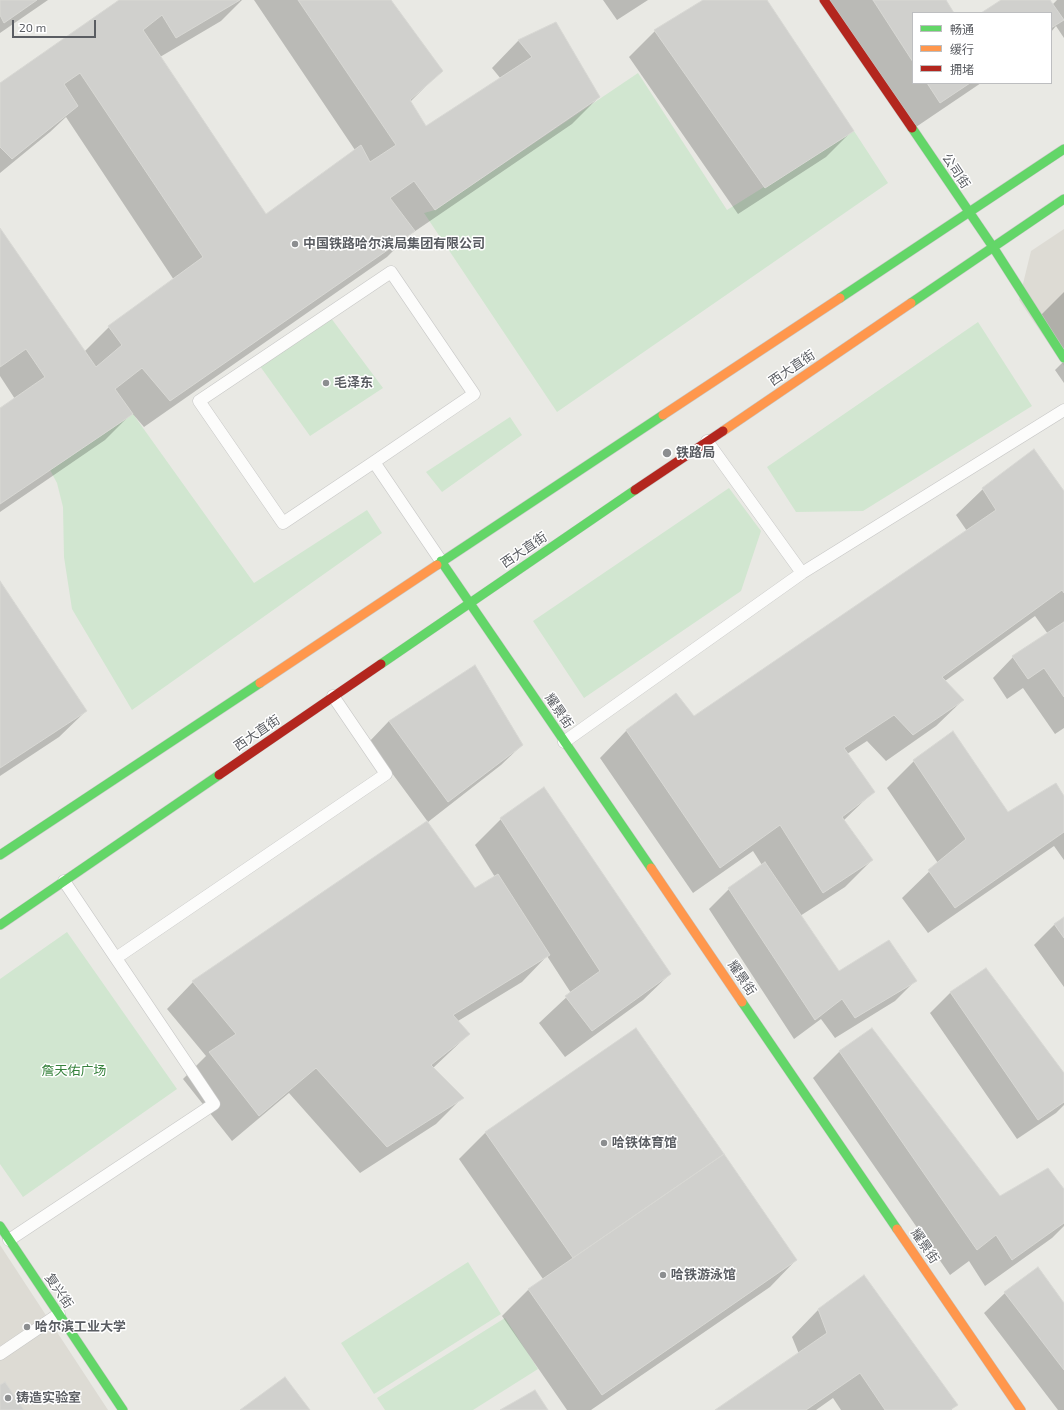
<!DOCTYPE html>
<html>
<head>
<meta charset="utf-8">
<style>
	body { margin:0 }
	#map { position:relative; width:1064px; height:1410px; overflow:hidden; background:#e9e9e4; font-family:"Exo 2","Noto Sans SC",sans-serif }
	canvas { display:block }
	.legend { position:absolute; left:912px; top:12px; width:140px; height:72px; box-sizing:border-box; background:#fff; border:1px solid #bdbec0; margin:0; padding:5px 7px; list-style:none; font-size:12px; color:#5a5d62 }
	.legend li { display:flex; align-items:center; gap:8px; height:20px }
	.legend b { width:20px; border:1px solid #bdbec0 }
	.scale { position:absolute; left:12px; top:20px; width:84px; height:18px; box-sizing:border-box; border:2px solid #5a5d62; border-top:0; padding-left:5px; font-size:12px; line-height:14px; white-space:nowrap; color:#5a5d62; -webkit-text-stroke:3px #fff; paint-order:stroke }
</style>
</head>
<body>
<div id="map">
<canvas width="1064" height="1410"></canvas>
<ul class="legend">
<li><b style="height:5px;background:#63d668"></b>畅通</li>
<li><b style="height:5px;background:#ff974d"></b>缓行</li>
<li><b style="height:5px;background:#b3261e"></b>拥堵</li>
</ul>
<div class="scale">20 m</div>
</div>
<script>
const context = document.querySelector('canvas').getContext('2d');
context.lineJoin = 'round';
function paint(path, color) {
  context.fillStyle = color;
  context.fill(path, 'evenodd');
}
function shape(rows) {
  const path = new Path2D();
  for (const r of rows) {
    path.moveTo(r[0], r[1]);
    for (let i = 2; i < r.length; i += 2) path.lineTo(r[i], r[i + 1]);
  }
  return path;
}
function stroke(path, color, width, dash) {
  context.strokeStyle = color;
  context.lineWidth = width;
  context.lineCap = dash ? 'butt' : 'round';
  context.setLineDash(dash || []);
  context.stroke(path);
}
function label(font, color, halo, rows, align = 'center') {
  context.font = font + ' "Exo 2","Noto Sans SC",sans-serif';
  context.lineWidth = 3;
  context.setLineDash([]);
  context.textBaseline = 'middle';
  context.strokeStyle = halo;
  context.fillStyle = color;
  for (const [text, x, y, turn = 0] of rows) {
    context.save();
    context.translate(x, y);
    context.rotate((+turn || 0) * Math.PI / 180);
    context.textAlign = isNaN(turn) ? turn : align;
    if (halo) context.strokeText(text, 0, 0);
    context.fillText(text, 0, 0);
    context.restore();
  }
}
const education = shape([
	[1064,229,1064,366,1019,300,1031,251],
	[0,1245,108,1410,0,1410]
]);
const green = shape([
	[638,73,727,210,854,131,888,183,557,412,424,213,435,210],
	[328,314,383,388,310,436,257,362],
	[978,322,1032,406,863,511,796,512,767,467],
	[133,414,254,583,367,510,382,533,132,710,72,609,64,557,63,507,57,483,50,470],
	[510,417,522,435,442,492,426,472],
	[729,488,761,531,741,591,584,698,533,621],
	[67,932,177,1089,23,1197,0,1164,0,979],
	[468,1262,501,1314,374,1394,341,1343],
	[505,1318,538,1369,473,1410,385,1410,377,1398]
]);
const shadow = shape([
	[0,0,48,0,0,33],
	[121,0,242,0,221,21,160,57,266,216,355,150,254,0,390,0,442,70,410,102,426,128,501,79,492,68,518,41,556,23,599,97,572,124,408,236,387,257,144,427,132,413,105,440,0,512,0,410,15,399,0,376,0,230,84,352,109,327,174,280,66,117,50,132,0,173,0,84],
	[603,0,648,0,617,20],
	[705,0,766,0,853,130,826,157,738,214,629,57,655,31],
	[829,0,945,0,953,13,913,13,913,83,981,83,913,129],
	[1003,0,1048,0,1052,5,1057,0,1064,0,1064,38,1056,26,1051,32,1051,13,982,13],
	[1064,292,1064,361,1036,320],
	[1064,361,1064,383,1055,370],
	[983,489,1064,492,1064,728,1055,734,1023,688,1007,699,993,678,1013,657,1048,634,1035,616,945,681,963,700,936,726,886,761,867,741,847,754,873,792,843,821,872,860,845,887,800,916,839,973,915,981,895,1001,835,1038,821,1019,794,1039,709,909,729,889,762,865,753,851,693,893,600,758,626,731,676,694,694,717,967,531,956,515],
	[0,583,86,711,59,737,0,776],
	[475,666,522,745,501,765,428,822,369,742,389,721],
	[914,761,1008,813,1064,797,1064,860,1054,846,928,933,902,898,938,863,887,788],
	[501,819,670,974,643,1000,565,1057,539,1023,571,993,547,956,522,982,458,1021,469,1034,433,1068,462,1098,436,1124,360,1173,289,1093,232,1141,183,1079,206,1056,167,1009,193,982,475,890,495,877,475,845],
	[1064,918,1064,987,1034,945,1055,924],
	[986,969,1064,1075,1064,1105,1056,1113,1017,1139,930,1013,950,993],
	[635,1029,796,1260,770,1287,591,1410,567,1410,502,1316,528,1290,543,1279,459,1159,486,1132],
	[871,1029,999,1198,1064,1191,1064,1226,1052,1238,985,1286,969,1261,950,1275,813,1078,839,1052],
	[1005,1293,1064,1304,1064,1410,1058,1410,984,1313],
	[818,1310,956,1405,951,1410,841,1410,833,1398,816,1410,716,1410,799,1354,792,1337]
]);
const building = shape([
	[0,0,37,0,4,23,0,15,0,0],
	[119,0,240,0,176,38,162,15,143,30,266,214,361,145,370,162,396,145,298,0,391,0,443,71,410,100,426,126,532,57,518,40,556,22,600,97,435,210,414,181,390,198,415,231,170,401,142,368,115,389,133,414,0,504,0,408,45,377,26,349,0,367,0,228,96,367,122,345,108,326,203,257,80,73,64,84,78,106,12,159,0,147,0,83,119,0],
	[703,0,767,0,854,131,765,188,654,30,703,0],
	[873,0,946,0,954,13,913,13,913,62,873,0],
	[1001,0,1050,0,1064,20,1051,28,1051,13,981,13,1001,0],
	[927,83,970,83,940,103,927,83],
	[1034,449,1064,491,1064,593,1062,590,942,677,964,700,913,735,894,715,844,748,875,792,842,817,873,860,823,893,780,825,720,868,626,730,676,693,694,716,996,510,982,488,1034,449],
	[0,581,87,711,0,768,0,581],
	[1064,622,1064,697,1044,668,1028,679,1012,656,1064,622],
	[475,665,523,745,448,802,389,721,475,665],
	[953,731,1008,812,1056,783,1064,796,1064,832,955,908,928,870,966,839,913,760,953,731],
	[544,787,671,974,592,1031,565,996,600,971,500,818,544,787],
	[427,821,475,888,498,874,550,955,453,1015,470,1034,431,1065,464,1098,387,1147,316,1068,259,1116,209,1052,236,1034,192,981,427,821],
	[765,862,839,971,889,940,917,981,855,1018,842,999,815,1020,728,888,765,862],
	[1064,917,1064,938,1054,924,1064,917],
	[986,968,1064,1073,1064,1102,1038,1120,950,992,986,968],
	[636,1028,724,1154,573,1258,485,1132,636,1028],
	[872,1028,1000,1196,1048,1168,1064,1189,1064,1223,1012,1260,996,1235,977,1250,839,1051,872,1028],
	[724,1154,797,1260,602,1395,528,1289,724,1154],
	[1038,1267,1064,1303,1064,1370,1004,1292,1038,1267],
	[864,1275,958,1405,950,1410,885,1410,860,1373,806,1410,715,1410,827,1333,818,1309,864,1275],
	[285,1377,310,1410,240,1410,285,1377],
	[5,1382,24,1410,0,1410,0,1385,5,1382],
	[535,1390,548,1410,500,1410,535,1390]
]);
const lane = shape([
	[374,462,283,523,199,401,391,272,474,394,374,462,441,561],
	[802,573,1064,410],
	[564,742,802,573,707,441],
	[116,958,386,774,333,696],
	[9,1240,214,1104,64,881],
	[0,1354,59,1314]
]);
const fast = shape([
	[912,128,993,247,1064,358],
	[840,298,1064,149],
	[911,303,1064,199],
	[441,561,651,868],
	[437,565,663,415],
	[381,664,635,490],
	[0,855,260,683],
	[0,925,219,775],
	[742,1002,897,1229],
	[0,1226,123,1410]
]);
const slow = shape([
	[663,415,840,298],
	[723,431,911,303],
	[260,683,437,565],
	[651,868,742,1002],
	[897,1229,1021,1410]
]);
const jam = shape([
	[824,0,912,128],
	[635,490,723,431],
	[219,775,381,664]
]);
const markers = [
	[295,244,4,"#8c8e90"],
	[326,383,4,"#8c8e90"],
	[667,453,5,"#8c8e90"],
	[604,1143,4,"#8c8e90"],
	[663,1275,4,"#8c8e90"],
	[27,1327,4,"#8c8e90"],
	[8,1398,4,"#8c8e90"]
];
const streetNames = [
	["公司街",956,171,56],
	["西大直街",792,368,-34],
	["西大直街",524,550,-34],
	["耀景街",559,711,56],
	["西大直街",257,733,-34],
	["耀景街",742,978,56],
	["耀景街",925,1246,56],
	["复兴街",59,1291,56]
];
const poiNames = [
	["中国铁路哈尔滨局集团有限公司",303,244],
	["毛泽东",334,383],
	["铁路局",676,453],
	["哈铁体育馆",612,1143],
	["哈铁游泳馆",671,1275],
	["哈尔滨工业大学",35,1327],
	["铸造实验室",16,1398]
];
const parkNames = [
	["詹天佑广场",74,1071]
];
paint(education, '#dddbd4');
paint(green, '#d1e6d0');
paint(shadow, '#0003');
paint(building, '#d0d0cd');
stroke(building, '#d8d8d4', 1);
stroke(lane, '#c7c7c6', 13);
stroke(fast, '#c5c6c4', 10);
stroke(slow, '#c5c6c4', 10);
stroke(jam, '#c5c6c4', 10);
stroke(lane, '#fcfcfb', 12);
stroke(fast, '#63d668', 9);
stroke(slow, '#ff974d', 9);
stroke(jam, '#b3261e', 9);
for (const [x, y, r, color] of markers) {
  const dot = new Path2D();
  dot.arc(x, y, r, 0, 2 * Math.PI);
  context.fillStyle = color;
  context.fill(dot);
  stroke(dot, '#fff', 1.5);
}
label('13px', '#5a5d62', '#fff', streetNames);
label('bold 13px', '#5a5d62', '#fff', poiNames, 'left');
label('13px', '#37833d', '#fff', parkNames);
</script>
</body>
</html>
